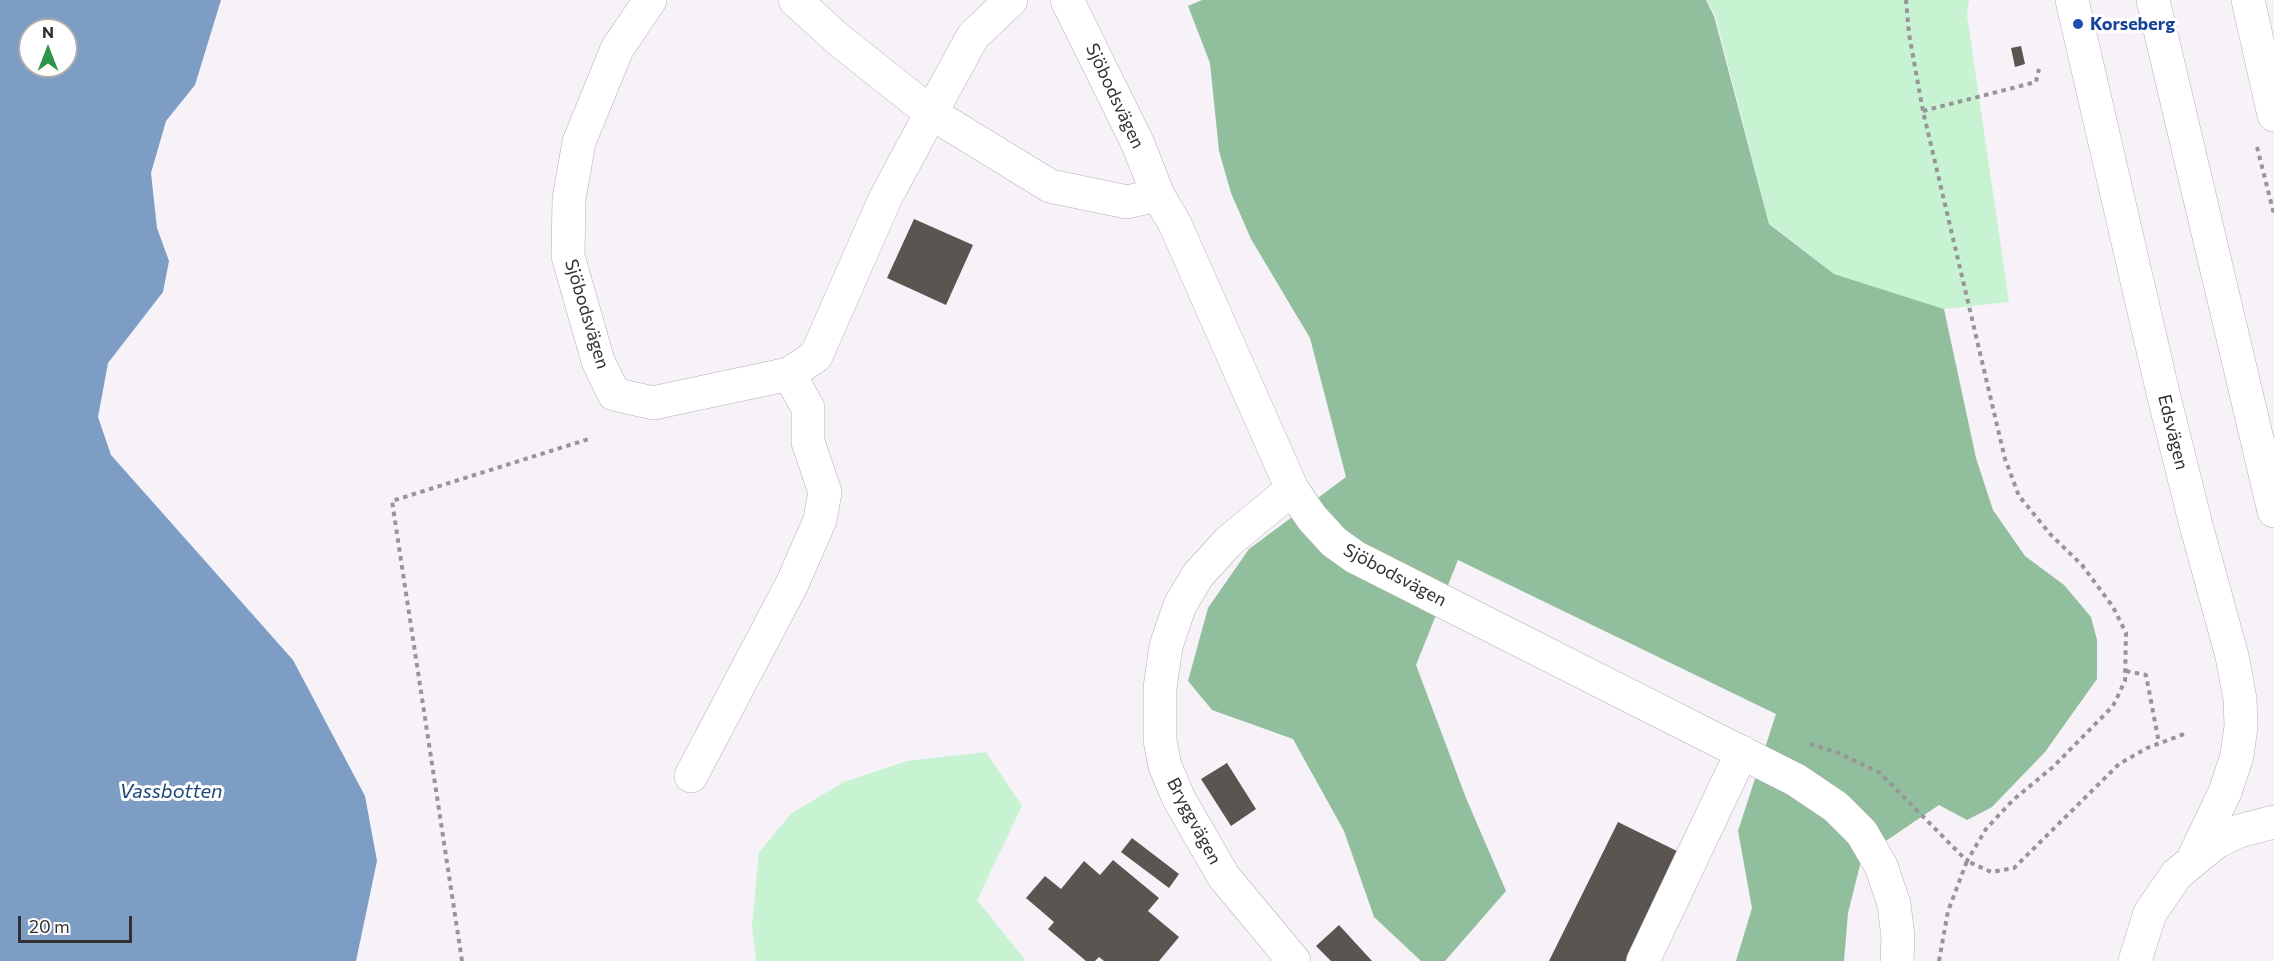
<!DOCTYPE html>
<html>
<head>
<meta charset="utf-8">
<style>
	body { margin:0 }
	#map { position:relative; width:2274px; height:961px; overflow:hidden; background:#f6f2f8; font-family:Commissioner,sans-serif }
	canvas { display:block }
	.north { position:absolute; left:18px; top:18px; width:60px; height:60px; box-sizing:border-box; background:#fff; border:2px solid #adacad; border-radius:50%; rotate:0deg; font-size:16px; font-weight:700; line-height:24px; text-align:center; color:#313032 }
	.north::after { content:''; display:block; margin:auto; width:21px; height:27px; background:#2d944a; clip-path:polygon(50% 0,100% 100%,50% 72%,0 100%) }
	.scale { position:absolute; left:18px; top:916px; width:114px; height:27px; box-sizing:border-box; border:3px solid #313032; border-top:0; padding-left:8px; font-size:18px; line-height:21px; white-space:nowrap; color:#313032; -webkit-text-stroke:4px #fff; paint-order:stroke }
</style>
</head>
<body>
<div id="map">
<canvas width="2274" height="961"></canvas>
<div class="north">N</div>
<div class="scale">20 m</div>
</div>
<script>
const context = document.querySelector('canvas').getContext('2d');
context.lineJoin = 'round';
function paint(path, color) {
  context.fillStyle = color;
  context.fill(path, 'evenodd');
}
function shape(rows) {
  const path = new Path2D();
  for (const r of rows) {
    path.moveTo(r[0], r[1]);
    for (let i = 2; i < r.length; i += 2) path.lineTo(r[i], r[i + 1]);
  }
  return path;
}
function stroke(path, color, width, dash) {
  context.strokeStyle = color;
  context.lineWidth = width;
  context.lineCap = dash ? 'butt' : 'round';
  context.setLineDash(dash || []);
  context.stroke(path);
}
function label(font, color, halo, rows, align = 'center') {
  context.font = font + ' Commissioner,sans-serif';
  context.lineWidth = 6;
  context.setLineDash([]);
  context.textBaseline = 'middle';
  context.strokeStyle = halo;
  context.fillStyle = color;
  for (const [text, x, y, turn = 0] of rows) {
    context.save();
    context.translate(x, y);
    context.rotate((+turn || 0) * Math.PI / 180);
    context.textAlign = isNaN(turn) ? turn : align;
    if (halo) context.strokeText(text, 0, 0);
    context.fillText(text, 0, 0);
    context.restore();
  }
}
const green = shape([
	[1707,0,1969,0,1967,15,2009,302,1944,309,1834,274,1769,223,1715,15],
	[986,752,1022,806,977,900,1026,961,756,961,752,925,759,852,792,813,844,782,907,761]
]);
const forest = shape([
	[1202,0,1706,0,1714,16,1769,224,1834,274,1944,309,1976,458,1993,510,2025,556,2064,585,2091,617,2097,640,2097,679,2045,752,1992,807,1967,820,1939,805,1862,857,1848,913,1844,961,1736,961,1752,908,1738,831,1776,714,1458,560,1416,665,1466,798,1506,891,1445,961,1421,961,1374,917,1344,831,1293,739,1212,710,1188,681,1208,608,1249,549,1346,477,1310,338,1251,239,1231,193,1219,151,1210,63,1188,6]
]);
const water = shape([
	[0,0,221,0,195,85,166,121,151,173,157,228,169,261,163,292,108,363,98,417,111,455,293,660,365,796,377,861,356,961,0,961],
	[30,30,66,30,66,66,30,66]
]);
const building = shape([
	[2021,46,2025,64,2015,67,2011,48],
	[914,219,973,245,946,305,887,278],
	[1227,763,1256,809,1231,826,1201,779],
	[1618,822,1683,854,1629,961,1549,961],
	[1132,838,1179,874,1169,888,1121,852],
	[1113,860,1159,898,1148,911,1179,937,1159,961,1104,961,1099,957,1095,961,1086,961,1048,929,1054,922,1026,898,1045,876,1061,889,1084,861,1100,875],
	[1339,925,1372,961,1331,961,1316,946]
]);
const path = shape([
	[1923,111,2036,82,2039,69],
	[2257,147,2274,214],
	[2126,671,2146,675,2159,743],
	[1810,744,1841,754,1880,773,1967,861,1986,829,2013,800,2053,767,2113,706,2125,681,2126,633,2113,607,2082,565,2051,535,2019,496,2005,459,1923,111,1909,34,1906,0],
	[462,961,392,501,592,438],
	[1939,961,1948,911,1967,861,1991,872,2014,868,2119,764,2147,748,2187,733]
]);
const minor = shape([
	[650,0,617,49,579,142,569,199,568,256,598,361,614,394,653,403,789,374,816,356,885,199,931,113,839,40,795,0],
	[1011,0,973,36,931,113,1050,186,1127,202,1158,195],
	[1067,0,1138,144,1158,195,1175,224,1292,489,1312,518,1334,542,1355,557,1796,780,1836,807,1862,833,1881,866,1894,904,1898,937,1897,961],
	[2248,0,2274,115],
	[1292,489,1228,542,1198,575,1180,605,1166,646,1160,688,1160,740,1165,766,1179,799,1224,877,1294,961],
	[691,776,792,584,820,520,825,492,808,442,808,408,789,374],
	[1643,961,1742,752]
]);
const major = shape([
	[2072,0,2163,393,2196,525,2232,656,2240,699,2241,726,2237,756,2225,792,2194,857],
	[2153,0,2274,511],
	[2135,961,2150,913,2177,874,2216,842,2239,831,2274,822]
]);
const markers = [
	[2078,24,6,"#1a4fb4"]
];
const transitNames = [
	["Korseberg",2090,24]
];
const streetNames = [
	["Sjöbodsvägen",1115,96,65],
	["Sjöbodsvägen",587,314,73],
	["Edsvägen",2173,432,76],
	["Sjöbodsvägen",1395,575,28],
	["Bryggvägen",1194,821,62]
];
const waterNames = [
	["Vassbotten",171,791]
];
paint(green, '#c8f3d2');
paint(forest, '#91be9c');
paint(water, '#7d9dc4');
paint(building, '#5a5551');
stroke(minor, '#b2afb4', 34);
stroke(major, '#b2afb4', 34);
stroke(path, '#989599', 4, [4.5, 4.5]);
stroke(minor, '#fff', 33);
stroke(major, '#fff', 33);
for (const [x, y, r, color] of markers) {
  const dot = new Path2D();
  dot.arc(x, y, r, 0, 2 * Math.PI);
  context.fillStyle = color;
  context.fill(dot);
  stroke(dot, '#fff', 2);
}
label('bold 18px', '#164399', '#fff', transitNames, 'left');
label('18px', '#313032', '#fff', streetNames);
label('italic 20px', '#1b4779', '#fff', waterNames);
</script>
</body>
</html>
